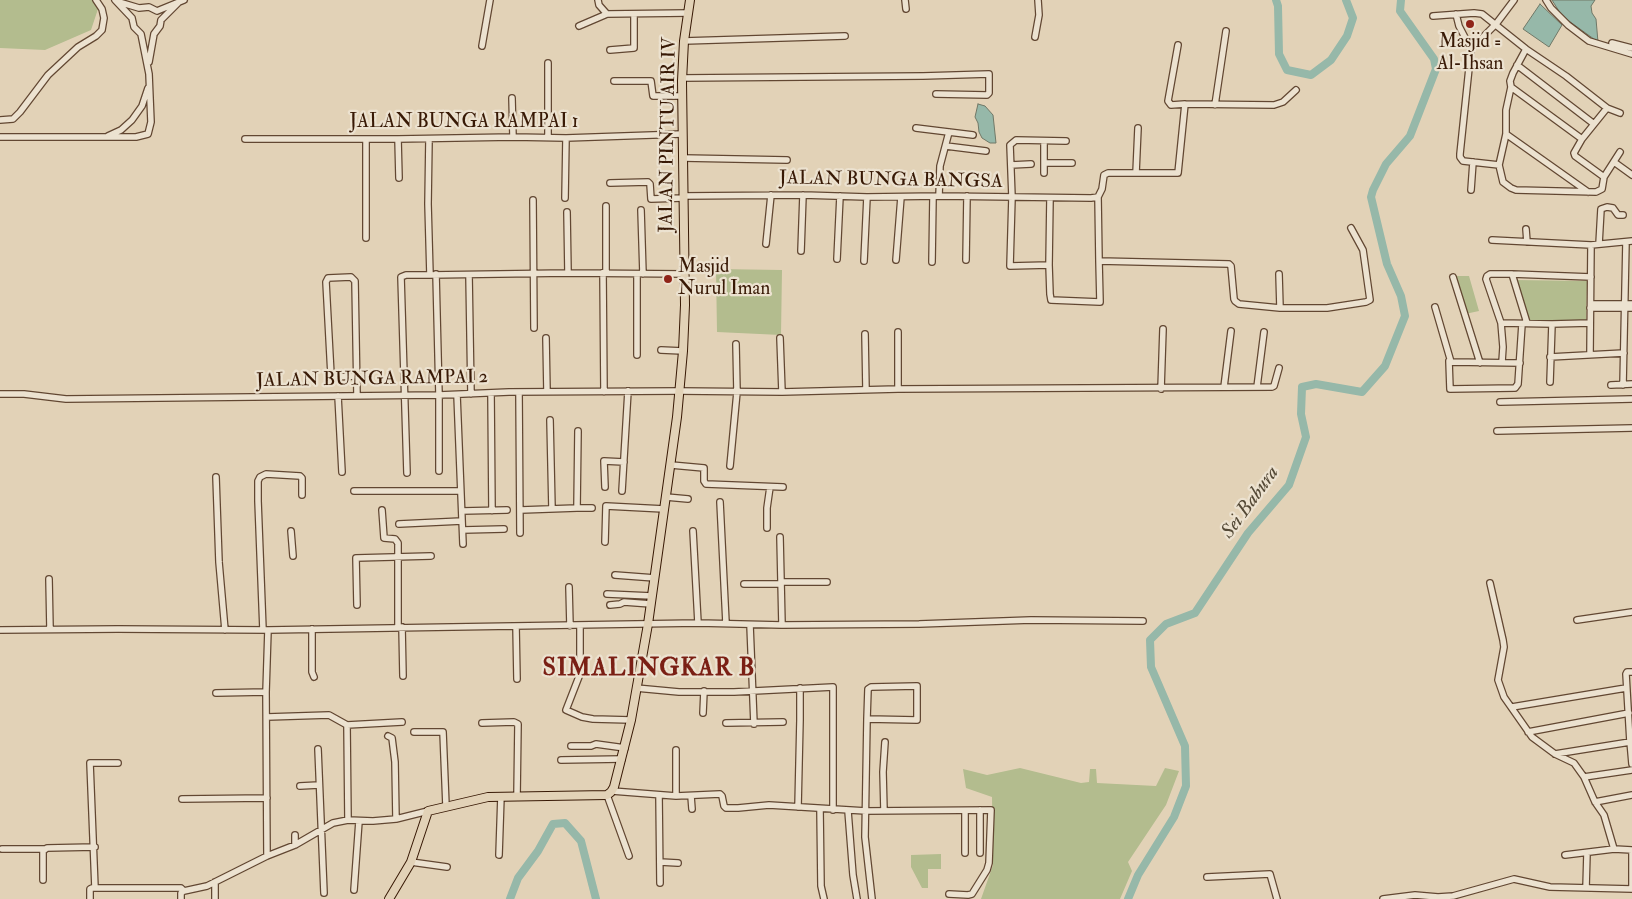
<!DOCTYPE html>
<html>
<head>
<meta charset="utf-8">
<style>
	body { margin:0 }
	canvas { display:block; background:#e2d2b7 }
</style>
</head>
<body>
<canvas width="1632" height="899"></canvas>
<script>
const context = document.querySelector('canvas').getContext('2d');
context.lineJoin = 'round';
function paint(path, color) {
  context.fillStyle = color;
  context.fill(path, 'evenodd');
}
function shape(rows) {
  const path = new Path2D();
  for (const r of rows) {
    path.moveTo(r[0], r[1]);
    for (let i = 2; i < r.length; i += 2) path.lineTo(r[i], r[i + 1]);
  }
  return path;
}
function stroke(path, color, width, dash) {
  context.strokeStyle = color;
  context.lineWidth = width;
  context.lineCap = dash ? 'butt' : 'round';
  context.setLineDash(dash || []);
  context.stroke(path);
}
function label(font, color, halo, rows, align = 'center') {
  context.font = font + ' "IM FELL Double Pica",serif';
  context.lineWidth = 4.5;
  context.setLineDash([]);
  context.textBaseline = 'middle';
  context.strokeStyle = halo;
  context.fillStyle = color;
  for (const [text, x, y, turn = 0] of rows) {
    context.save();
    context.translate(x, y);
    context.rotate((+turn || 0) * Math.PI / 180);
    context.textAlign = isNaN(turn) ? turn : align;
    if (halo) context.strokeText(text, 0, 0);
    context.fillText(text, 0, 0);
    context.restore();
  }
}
const green = shape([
	[0,0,101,0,91,30,45,50,0,48],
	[716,269,782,270,781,335,717,332],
	[1454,276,1469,276,1479,311,1465,314],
	[1515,280,1587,281,1586,321,1530,322],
	[1020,768,1081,783,1089,782,1090,769,1096,769,1097,783,1156,786,1165,768,1179,771,1166,805,1128,862,1132,871,1120,899,981,899,993,865,992,797,966,788,963,769,987,775],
	[941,854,941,869,928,869,928,888,922,888,911,867,911,855]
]);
const water = shape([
	[1552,0,1595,0,1591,6,1592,13,1596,19,1598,42,1562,16,1552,0],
	[1540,4,1562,25,1549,47,1523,29,1540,4],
	[978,104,985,106,993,115,996,143,990,143,982,138,979,132,978,123,975,117,978,104]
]);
const river = shape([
	[1276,0,1278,6,1279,54,1287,70,1311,75,1331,60,1347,36,1353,18,1346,0],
	[510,899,518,878,538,851,553,824,565,823,581,841,596,899],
	[1128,899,1138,875,1174,817,1186,786,1185,746,1151,667,1150,640,1166,624,1195,613,1248,533,1289,485,1306,437,1301,414,1302,387,1316,384,1362,392,1385,366,1405,316,1401,296,1387,264,1371,197,1373,190,1386,164,1410,136,1436,69,1434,59,1400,11,1401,0]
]);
const minor = shape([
	[598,0,599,5,607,14],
	[905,0,906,9],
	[1546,0,1551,8,1568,25,1589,41,1632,54],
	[119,2,139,8,149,7,157,11,184,0],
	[1456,14,1459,26,1471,49],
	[1433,16,1474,13,1482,14,1526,49,1566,76,1607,108,1620,113],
	[579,26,607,14,688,13],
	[1035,37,1039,15,1038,0],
	[684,41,845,36],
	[1612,43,1632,48],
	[1178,45,1168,101,1171,105,1185,104],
	[482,46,490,0],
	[1526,49,1513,73,1510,81,1511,87,1506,110,1506,134,1499,165,1503,182,1511,188,1516,190,1596,192,1602,189,1604,177,1620,152],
	[610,50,634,48,634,14],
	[149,62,154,34,160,26,161,20,178,3],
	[548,63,548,137],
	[1517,65,1594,124],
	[682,78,923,76,989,74,989,93,987,95,936,94],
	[614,81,651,81,653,96,681,96],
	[1511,87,1582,139],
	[1296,90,1283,102,1274,105,1185,104,1178,173,1108,173,1104,175,1102,189,1098,197,1099,261,1229,264,1231,266,1234,299,1235,301,1239,304,1280,308,1327,308,1366,302,1370,300,1363,250,1351,228],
	[512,98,513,137],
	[1215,105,1226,31],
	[0,120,13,119,20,112,48,75,78,47,96,36,102,30,104,18,102,9,96,0],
	[916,128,973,135],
	[1506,134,1588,192],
	[108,136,121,130,132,120,142,106,148,88],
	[0,137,136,137,148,134,151,122,149,74,141,34,134,27,132,18,115,0],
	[245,139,398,139,513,137,566,138,682,134],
	[398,139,399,178],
	[429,139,428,204,430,275,568,273,685,274],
	[946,146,986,151],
	[683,158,787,160],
	[1614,162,1632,175],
	[1044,163,1072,163],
	[1011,165,1031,164],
	[1499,165,1463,161,1460,157,1460,154,1471,49,1496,24,1514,0],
	[1044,173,1044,141],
	[1136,173,1138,128],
	[1604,177,1575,156,1574,153,1582,139,1607,108],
	[610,183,648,182,650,184,651,199,683,198],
	[1471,190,1473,162],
	[683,196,803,195,867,197,939,196,1091,198,1098,197],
	[939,196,940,166,949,132],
	[565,198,566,138],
	[1050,198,1049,265,1050,294,1051,300,1100,302,1099,261],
	[533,200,534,328],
	[641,210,643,274],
	[567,212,568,273],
	[1526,229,1527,242],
	[366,238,366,139],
	[1492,240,1591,245,1632,241],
	[766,244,771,195],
	[1599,244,1601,209,1607,207,1613,208,1618,215,1623,215],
	[801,251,803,195],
	[837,259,840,196],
	[896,260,901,197],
	[966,260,967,196],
	[864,261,867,197],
	[932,262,933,197],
	[1049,265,1010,266,1012,197,1010,145,1016,140,1066,141],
	[603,273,604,392],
	[606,273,606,206],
	[436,274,439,395,439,471],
	[1279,274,1280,308],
	[1512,274,1527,323],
	[469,275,471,394],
	[1453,277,1480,363],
	[1591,304,1632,304],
	[1435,307,1451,362,1520,363],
	[1590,308,1632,308],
	[1501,323,1552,324,1590,323],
	[865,334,866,390],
	[546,338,547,392],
	[780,338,782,392],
	[661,350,683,351],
	[1590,354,1591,245],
	[637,355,637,274],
	[1550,357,1624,353],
	[1449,361,1450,389,1515,388,1518,384,1522,324],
	[1502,362,1503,347,1501,323,1486,279,1487,276,1490,274,1512,274,1591,277],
	[357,376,334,377,331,375,326,282,328,278,351,277,355,281,357,395],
	[1550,382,1552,324],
	[1611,385,1632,384],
	[1623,385,1626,242],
	[1224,387,1231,331],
	[1257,387,1264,332],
	[898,389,898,332],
	[1161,389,1163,329],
	[519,392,520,533],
	[491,393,492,511],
	[0,394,24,394,66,399,439,395,509,392,679,391,782,392,898,389,1272,387,1274,386,1279,368],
	[457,395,463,544],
	[338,396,342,472],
	[1500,402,1632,399],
	[550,420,552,509],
	[1497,431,1632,428],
	[671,465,704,468,704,481,706,484,783,487],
	[730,466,737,392,736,344],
	[407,473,401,277,406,275,430,275],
	[216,477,219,562,225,630],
	[605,487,604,461,624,462],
	[354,491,460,491],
	[622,491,628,391],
	[666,497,688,499],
	[720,502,726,623],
	[577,508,592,508],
	[382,510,384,538,395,539,398,543,398,627],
	[521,510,577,508,578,431],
	[462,511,507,510],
	[399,524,462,521],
	[767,528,767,508,770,487],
	[463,530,504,529],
	[291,531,293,556],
	[693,531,698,623],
	[780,537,782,625],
	[605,542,606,506,664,509],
	[615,575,655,578],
	[49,579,50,629],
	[781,582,827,582],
	[1490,583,1503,640,1504,647,1498,680,1504,697,1532,737,1555,754,1574,763,1584,777,1595,802,1604,815,1614,849,1632,850],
	[744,584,781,584],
	[569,587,570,626],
	[607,594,652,596],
	[357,605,356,558,431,556],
	[610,605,620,604,624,602,651,604],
	[1577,620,1632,612],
	[580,625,580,674,566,710,582,717,593,719,631,720],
	[750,625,754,724],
	[516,626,517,679],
	[402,627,403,676],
	[312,629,312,672,314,677],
	[0,630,118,629,268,630,698,623,782,625,919,624,1031,620,1143,621],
	[263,630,258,501,258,481,260,477,266,474,300,476,302,478,302,495],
	[636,688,679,692,734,692,833,687,833,810],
	[216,693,266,692],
	[1512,707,1626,688],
	[703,713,704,691],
	[267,717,329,715,347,725,402,722],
	[867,719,917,720,917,686,871,687,868,689,867,719,865,837,872,899],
	[482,723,514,722,518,724,517,796],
	[726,723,783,722],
	[347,725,348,820],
	[414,732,443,732,446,806],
	[1528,732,1629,713],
	[388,736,392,738,395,762,396,819],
	[1630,741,1632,764],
	[571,746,591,746,596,744,625,748],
	[318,749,324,893],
	[676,750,676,796],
	[1555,754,1630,742,1626,674,1627,672,1632,672],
	[561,760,622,759],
	[1584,777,1632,770],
	[300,786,319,785],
	[612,791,676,796,720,794,722,796,724,806,726,808,738,808,769,805,866,811,991,810,989,863,987,870,972,894,968,895,949,894],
	[607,795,629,856],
	[659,795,660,883],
	[691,796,692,809],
	[182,799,267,798],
	[1595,802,1632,795],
	[798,807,800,720,800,688],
	[820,809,821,886,824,899],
	[848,811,853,875,857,899],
	[884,811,883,772,885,742],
	[295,835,295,845],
	[2,849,45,849],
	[965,853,965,811],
	[980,853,980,810],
	[499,855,501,796],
	[1565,855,1614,849],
	[267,856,266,692,268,630],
	[411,862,447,867],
	[660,862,678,863],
	[1207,877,1270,874,1277,899],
	[43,880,43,851,47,848,95,847],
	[95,888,90,763,118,763],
	[1586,888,1587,853],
	[1632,889,1632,850],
	[354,890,359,821],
	[90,899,90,889,92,888,181,888,184,891],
	[181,899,181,893,184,891,207,886,267,856,295,845,333,823,348,820,373,821,396,819,428,811],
	[215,899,215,882],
	[1383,899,1415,895,1438,897,1453,896,1514,879,1550,887,1632,889]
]);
const major = shape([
	[389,899,411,862,428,811,488,797,607,795,611,792,614,787,631,720,648,624,677,417,683,351,685,305,682,81,684,41,690,0]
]);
const markers = [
	[1470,24,5,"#8f2418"],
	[668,279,5,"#8f2418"]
];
const poiNames = [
	["Masjid =",1470,43],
	["Al-Ihsan",1470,65],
	["Masjid",678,268,"left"],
	["Nurul Iman",678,290,"left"]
];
const streetNames = [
	["JALAN BUNGA RAMPAI 1",464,123],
	["JALAN PINTU AIR IV",669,135,-89],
	["JALAN BUNGA BANGSA",891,181,1],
	["JALAN BUNGA RAMPAI 2",372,380,-1]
];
const waterNames = [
	["Sei Babura",1251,503,-54]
];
const districtNames = [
	["SIMALINGKAR B",649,670]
];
paint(green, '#b3bc8e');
paint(water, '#96b8a9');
stroke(water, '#707867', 1);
stroke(river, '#96b8a9', 8);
stroke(minor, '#624732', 8);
stroke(major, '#381905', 10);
stroke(minor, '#ece2d0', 5.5);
stroke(major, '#e2d2b7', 8);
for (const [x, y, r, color] of markers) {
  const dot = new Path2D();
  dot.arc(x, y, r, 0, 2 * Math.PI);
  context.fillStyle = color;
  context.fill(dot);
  stroke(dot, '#ece2d0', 2);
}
label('19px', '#381905', '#ece2d0', poiNames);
label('19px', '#381905', '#ece2d0', streetNames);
label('italic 20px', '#544936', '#ece2d0', waterNames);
context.letterSpacing = '1px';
label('bold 24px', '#7a1f14', '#ece2d0', districtNames);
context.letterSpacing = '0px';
</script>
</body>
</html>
